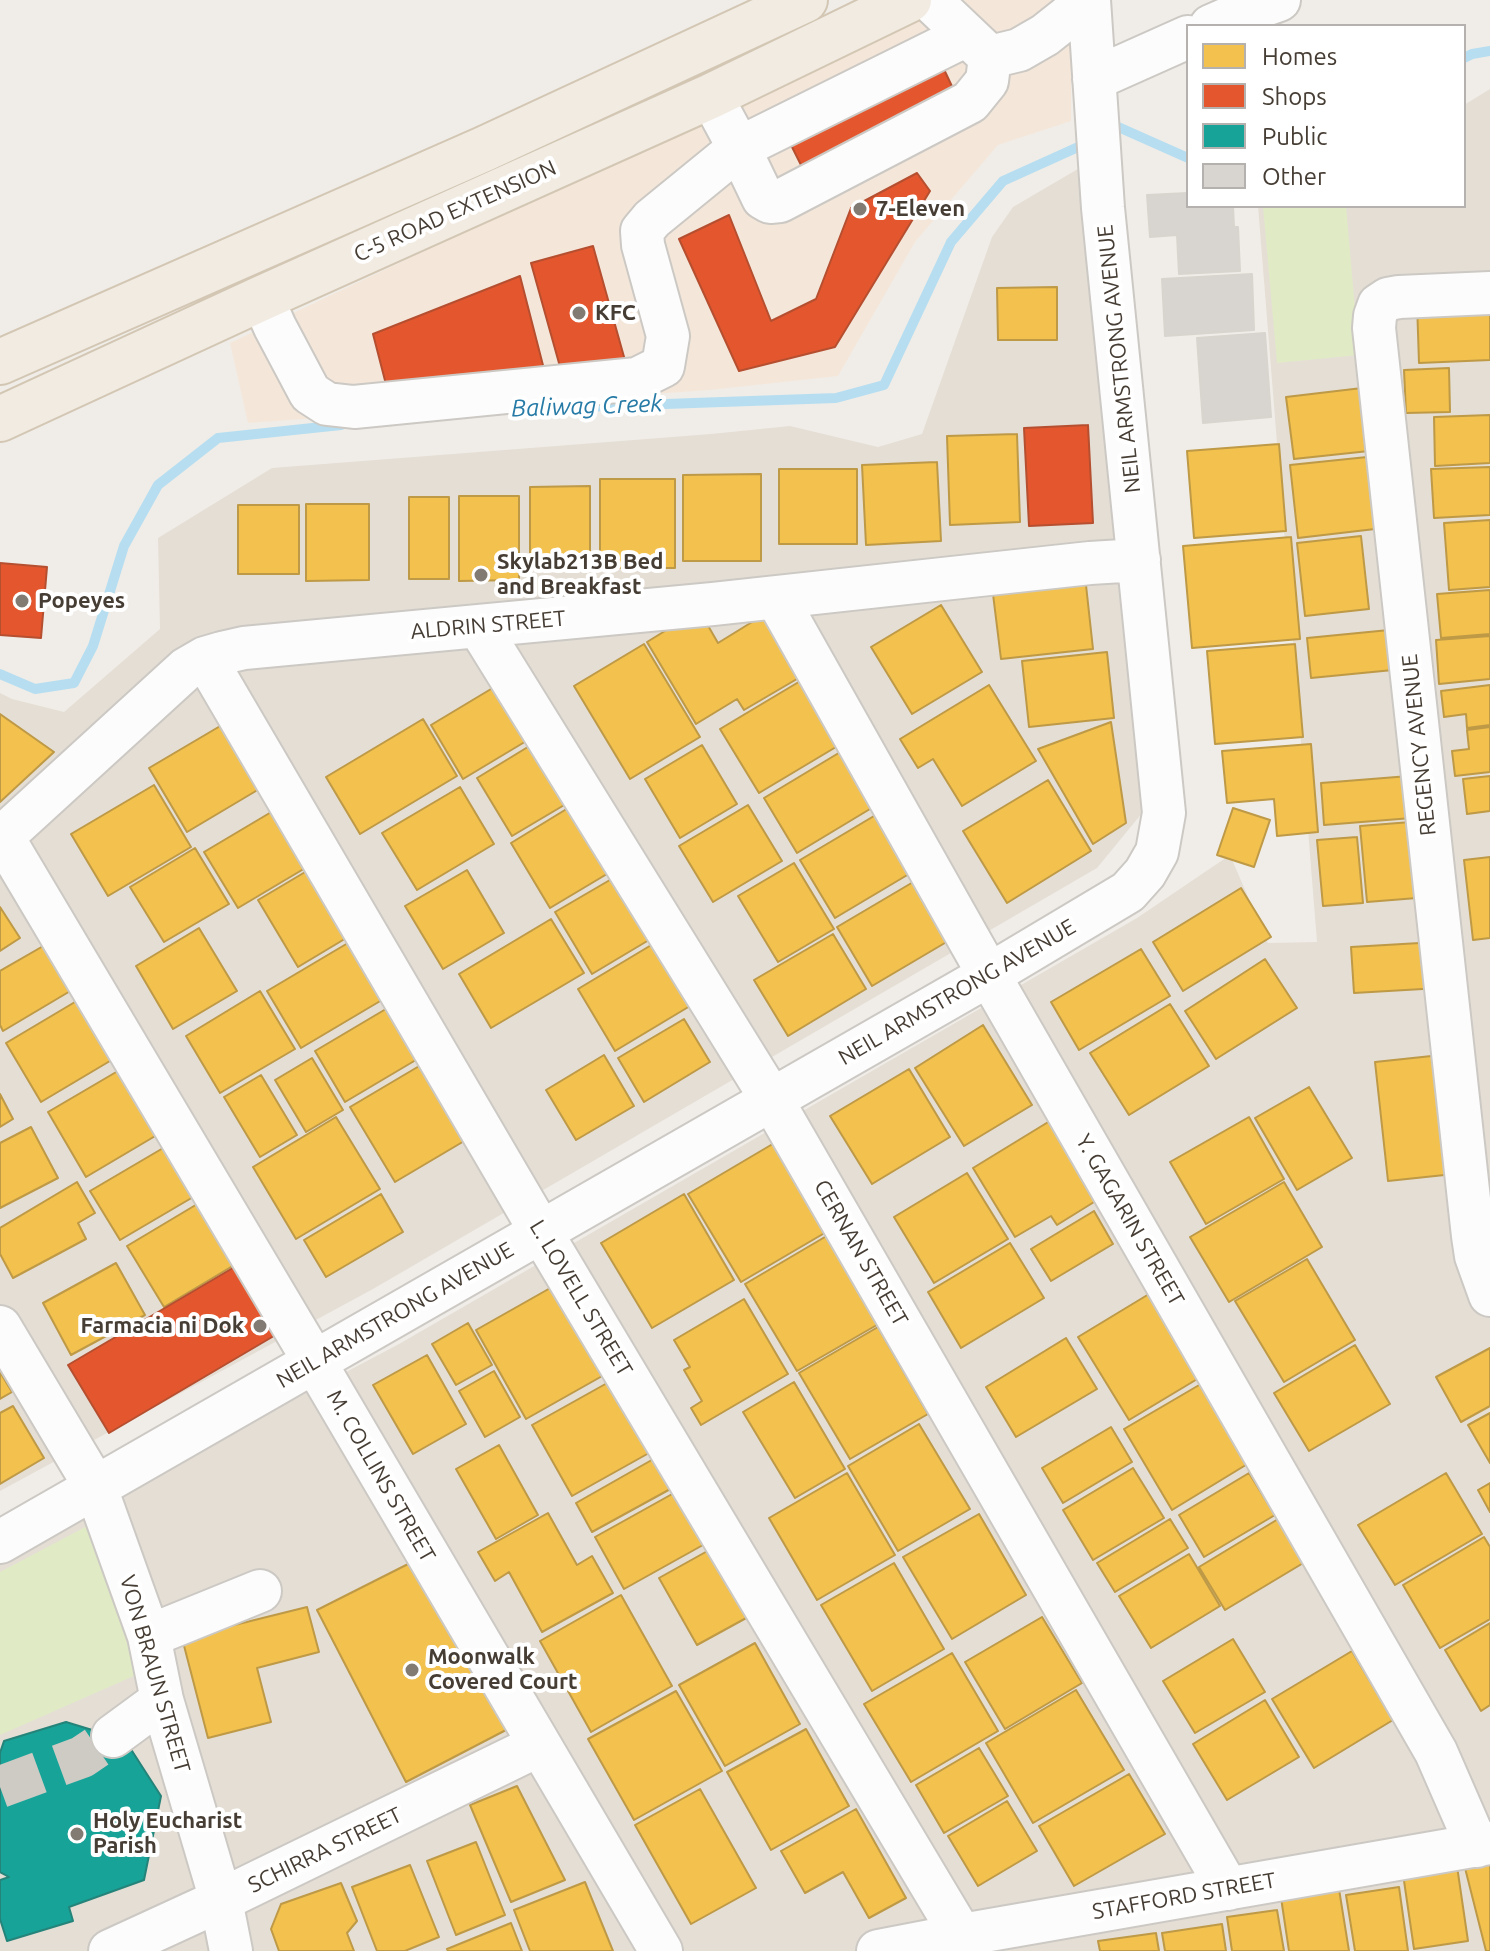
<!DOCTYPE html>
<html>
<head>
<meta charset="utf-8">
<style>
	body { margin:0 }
	#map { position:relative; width:1490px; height:1951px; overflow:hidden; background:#f0ede8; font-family:Ubuntu,sans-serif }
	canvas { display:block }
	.legend { position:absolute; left:1186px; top:24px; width:280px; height:184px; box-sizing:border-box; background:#fff; border:2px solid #b5b1ae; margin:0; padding:10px 14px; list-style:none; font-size:24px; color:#463d34 }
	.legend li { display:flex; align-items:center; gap:16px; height:40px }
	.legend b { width:40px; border:2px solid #b5b1ae }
</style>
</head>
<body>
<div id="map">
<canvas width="1490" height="1951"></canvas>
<ul class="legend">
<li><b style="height:22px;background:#f2c14e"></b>Homes</li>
<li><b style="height:22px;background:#e4572e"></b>Shops</li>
<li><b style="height:22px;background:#17a398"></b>Public</li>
<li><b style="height:22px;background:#d8d4cf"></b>Other</li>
</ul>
</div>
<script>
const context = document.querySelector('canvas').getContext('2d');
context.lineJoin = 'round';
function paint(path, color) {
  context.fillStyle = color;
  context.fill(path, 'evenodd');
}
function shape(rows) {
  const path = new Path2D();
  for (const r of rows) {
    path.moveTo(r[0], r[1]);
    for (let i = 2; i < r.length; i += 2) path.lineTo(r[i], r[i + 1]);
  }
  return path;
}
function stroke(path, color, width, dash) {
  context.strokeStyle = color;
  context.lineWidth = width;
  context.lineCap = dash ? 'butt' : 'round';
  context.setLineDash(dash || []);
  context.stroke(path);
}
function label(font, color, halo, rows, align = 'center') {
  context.font = font + ' Ubuntu,sans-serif';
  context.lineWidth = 8;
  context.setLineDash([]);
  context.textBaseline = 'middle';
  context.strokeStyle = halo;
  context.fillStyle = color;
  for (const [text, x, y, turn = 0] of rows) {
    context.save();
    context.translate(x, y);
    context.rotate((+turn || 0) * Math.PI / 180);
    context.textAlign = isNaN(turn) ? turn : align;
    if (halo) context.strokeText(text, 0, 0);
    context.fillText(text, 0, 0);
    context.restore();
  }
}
const residential = shape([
	[1490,89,1490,1951,0,1951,0,1555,399,1344,1137,918,1230,855,1268,943,1317,942,1258,206,1464,206,1464,105],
	[1083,166,1143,812,1097,868,373,1289,0,1491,0,693,12,699,64,712,160,629,158,538,272,468,711,434,790,426,878,447,922,434,992,237,1013,207]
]);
const commercial = shape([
	[954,0,1071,0,1071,121,998,145,915,242,838,376,710,390,248,423,230,343]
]);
const green = shape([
	[1263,206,1346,206,1359,355,1277,363],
	[93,1523,136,1675,0,1735,0,1572]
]);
const homes = shape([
	[1057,287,1057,340,998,340,997,288,1057,287],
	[1490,300,1490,360,1419,363,1417,303,1490,300],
	[1449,368,1450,412,1406,413,1404,370,1449,368],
	[1362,388,1369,451,1294,459,1286,397,1362,388],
	[1490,415,1490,463,1435,466,1434,417,1490,415],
	[1017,434,1020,522,950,525,947,436,1017,434],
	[1279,444,1286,531,1194,538,1187,451,1279,444],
	[1367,457,1375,529,1298,538,1290,465,1367,457],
	[937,462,941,541,866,545,862,465,937,462],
	[1490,467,1490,515,1434,518,1431,469,1490,467],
	[779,469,857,469,857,544,779,544,779,469],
	[761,474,761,561,683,561,683,475,761,474],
	[600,479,675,479,675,568,600,568,600,479],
	[590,486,590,569,530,570,530,487,590,486],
	[459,496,519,496,519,580,459,581,459,496],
	[409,497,449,497,449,579,409,579,409,497],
	[306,504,369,504,369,580,306,581,306,504],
	[238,505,299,505,299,574,238,574,238,505],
	[1490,520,1490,587,1449,590,1444,523,1490,520],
	[1361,536,1369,609,1305,616,1297,543,1361,536],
	[1291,537,1300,639,1192,648,1183,546,1291,537],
	[1085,576,1093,649,1001,659,992,586,1085,576],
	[1490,590,1490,634,1441,638,1437,594,1490,590],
	[941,605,982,672,912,714,871,647,941,605],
	[699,610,718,643,765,614,802,676,744,710,737,699,696,724,647,642,699,610],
	[1389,630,1393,670,1311,678,1307,638,1389,630],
	[1490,636,1490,679,1439,684,1436,640,1490,636],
	[644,644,700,737,630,779,574,686,644,644],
	[1295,644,1303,737,1215,744,1207,651,1295,644],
	[1107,652,1114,718,1029,727,1022,661,1107,652],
	[506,680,538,734,463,779,431,725,506,680],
	[802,680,841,744,759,793,720,729,802,680],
	[989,685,1036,761,962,806,933,759,918,768,900,739,989,685],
	[1490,685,1490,725,1467,728,1466,714,1444,717,1441,691,1490,685],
	[0,714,54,752,0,802,0,714],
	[423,719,457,776,360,834,326,777,423,719],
	[227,722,266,785,187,832,149,768,227,722],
	[1111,722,1126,823,1093,844,1038,749,1111,722],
	[1490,727,1490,772,1455,776,1452,751,1469,749,1467,730,1490,727],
	[536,742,571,801,512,836,477,778,536,742],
	[1311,744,1318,832,1277,836,1274,799,1227,803,1222,751,1311,744],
	[702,745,737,804,680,838,645,779,702,745],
	[842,751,875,806,797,853,764,798,842,751],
	[1409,776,1412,818,1324,825,1321,783,1409,776],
	[1490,776,1490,811,1467,814,1463,779,1490,776],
	[1048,780,1091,851,1007,903,963,831,1048,780],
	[154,785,191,847,108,896,71,834,154,785],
	[460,787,494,844,417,890,382,833,460,787],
	[578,802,617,868,550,908,511,843,578,802],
	[748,805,782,861,713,902,679,846,748,805],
	[1233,808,1270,820,1254,867,1217,855,1233,808],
	[273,811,307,867,238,908,204,852,273,811],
	[879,813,914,871,835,918,800,860,879,813],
	[1411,822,1417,898,1367,902,1360,826,1411,822],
	[1357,837,1363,903,1323,906,1317,840,1357,837],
	[195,848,229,904,164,942,130,887,195,848],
	[1490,857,1490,938,1473,940,1464,860,1490,857],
	[794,863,834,929,778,962,738,896,794,863],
	[317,865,358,931,298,967,258,900,317,865],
	[467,870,504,933,443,969,405,906,467,870],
	[627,870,664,931,592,974,555,912,627,870],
	[920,878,955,937,872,986,837,927,920,878],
	[1241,888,1271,937,1183,991,1153,942,1241,888],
	[0,907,20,938,0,951,0,907],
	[551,919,584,973,491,1028,459,974,551,919],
	[199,928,237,991,173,1029,136,966,199,928],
	[833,934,866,989,788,1036,754,980,833,934],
	[663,938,700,1000,615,1051,578,989,663,938],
	[353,940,387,997,301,1048,267,991,353,940],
	[1437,942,1440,988,1354,993,1351,947,1437,942],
	[45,945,72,990,3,1031,0,1025,0,971,45,945],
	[1141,949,1170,996,1079,1050,1051,1002,1141,949],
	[1265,959,1297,1008,1216,1059,1185,1011,1265,959],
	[260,991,295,1049,220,1093,186,1036,260,991],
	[80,999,115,1058,41,1102,6,1043,80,999],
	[396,1003,426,1054,345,1102,315,1051,396,1003],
	[1170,1004,1209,1066,1129,1115,1090,1053,1170,1004],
	[684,1019,710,1062,644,1102,618,1058,684,1019],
	[983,1025,1032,1105,964,1146,915,1068,983,1025],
	[604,1055,634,1106,576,1140,546,1090,604,1055],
	[1441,1055,1454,1174,1388,1181,1375,1062,1441,1055],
	[312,1058,343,1110,306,1132,275,1080,312,1058],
	[426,1062,471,1137,395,1182,350,1107,426,1062],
	[123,1068,162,1132,86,1177,48,1112,123,1068],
	[909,1069,950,1137,872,1184,830,1116,909,1069],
	[261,1075,297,1135,260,1157,224,1097,261,1075],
	[1309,1087,1352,1158,1297,1190,1255,1118,1309,1087],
	[0,1094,13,1119,0,1127,0,1094],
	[1058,1116,1107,1194,1057,1225,1051,1216,1015,1237,973,1168,1058,1116],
	[336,1117,380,1189,296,1239,253,1167,336,1117],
	[1249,1117,1284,1179,1206,1224,1170,1162,1249,1117],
	[31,1127,58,1178,0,1208,0,1143,31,1127],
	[776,1142,828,1231,741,1282,688,1194,776,1142],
	[170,1144,200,1193,120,1240,90,1191,170,1144],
	[967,1173,1008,1239,934,1283,894,1217,967,1173],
	[77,1182,95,1213,78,1223,86,1239,13,1278,0,1254,0,1228,77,1182],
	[1284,1182,1322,1247,1229,1302,1190,1237,1284,1182],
	[381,1194,403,1232,326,1277,304,1240,381,1194],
	[684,1194,734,1280,652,1328,601,1243,684,1194],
	[204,1200,241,1261,164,1307,127,1246,204,1200],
	[1094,1211,1113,1244,1051,1281,1031,1249,1094,1211],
	[830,1234,882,1322,797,1371,745,1284,830,1234],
	[1010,1243,1044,1298,961,1348,928,1292,1010,1243],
	[1307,1259,1355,1340,1284,1382,1235,1301,1307,1259],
	[116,1263,145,1315,71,1355,43,1303,116,1263],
	[568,1278,620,1366,526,1419,476,1330,568,1278],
	[1149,1294,1199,1378,1129,1420,1078,1337,1149,1294],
	[744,1299,788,1374,701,1425,691,1408,702,1401,684,1370,690,1367,674,1340,744,1299],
	[468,1323,492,1365,456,1385,432,1344,468,1323],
	[878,1327,928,1414,850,1459,799,1373,878,1327],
	[1066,1338,1097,1389,1016,1437,986,1387,1066,1338],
	[1355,1345,1390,1404,1309,1451,1274,1393,1355,1345],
	[1490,1348,1490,1406,1461,1422,1436,1377,1490,1348],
	[427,1355,466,1424,413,1454,373,1385,427,1355],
	[494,1371,520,1417,485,1437,459,1391,494,1371],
	[0,1372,12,1392,0,1399,0,1372],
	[1206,1381,1254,1460,1172,1510,1124,1429,1206,1381],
	[609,1382,649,1453,572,1496,532,1425,609,1382],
	[794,1382,845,1469,795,1498,743,1412,794,1382],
	[13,1406,44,1458,0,1484,0,1413,13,1406],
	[1490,1413,1490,1463,1468,1425,1490,1413],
	[919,1424,970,1509,898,1551,848,1466,919,1424],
	[1111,1427,1132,1462,1063,1503,1042,1468,1111,1427],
	[499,1445,538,1515,496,1539,456,1469,499,1445],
	[657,1457,674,1487,592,1532,576,1503,657,1457],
	[1133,1468,1164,1518,1093,1560,1063,1510,1133,1468],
	[847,1473,895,1555,817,1600,769,1518,847,1473],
	[1249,1473,1275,1515,1204,1557,1179,1515,1249,1473],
	[1446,1473,1482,1534,1395,1585,1358,1525,1446,1473],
	[1490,1483,1490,1512,1478,1490,1490,1483],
	[674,1493,703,1545,624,1589,595,1537,674,1493],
	[1293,1510,1320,1553,1225,1610,1199,1567,1293,1510],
	[548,1513,577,1565,592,1556,613,1593,542,1632,509,1572,495,1581,478,1552,548,1513],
	[979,1514,1026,1595,952,1639,903,1557,979,1514],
	[1170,1519,1188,1548,1115,1592,1097,1563,1170,1519],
	[1484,1537,1490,1547,1490,1619,1440,1648,1403,1585,1484,1537],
	[720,1544,759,1611,697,1645,659,1578,720,1544],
	[1189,1554,1220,1606,1151,1648,1119,1596,1189,1554],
	[418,1559,506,1730,406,1782,317,1610,418,1559],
	[894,1563,944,1649,872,1691,821,1605,894,1563],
	[621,1595,672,1686,591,1732,540,1641,621,1595],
	[307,1607,319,1652,257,1668,271,1722,208,1738,182,1638,307,1607],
	[1042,1617,1082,1683,1005,1729,965,1662,1042,1617],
	[1490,1623,1490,1705,1481,1711,1445,1650,1490,1623],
	[1233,1639,1265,1692,1195,1733,1163,1681,1233,1639],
	[755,1643,800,1724,725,1766,679,1685,755,1643],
	[1352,1651,1393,1720,1314,1768,1272,1699,1352,1651],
	[952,1653,998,1731,911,1782,864,1704,952,1653],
	[1076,1690,1124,1770,1033,1823,986,1743,1076,1690],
	[676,1691,722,1771,634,1820,588,1739,676,1691],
	[1265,1700,1299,1757,1227,1800,1193,1744,1265,1700],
	[806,1729,849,1806,771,1850,727,1772,806,1729],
	[979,1748,1008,1796,944,1833,916,1785,979,1748],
	[1129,1774,1165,1834,1074,1886,1039,1826,1129,1774],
	[517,1786,565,1880,511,1902,470,1805,517,1786],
	[700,1789,756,1888,691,1924,635,1825,700,1789],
	[1007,1801,1037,1851,978,1886,948,1836,1007,1801],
	[856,1809,906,1898,869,1918,843,1872,805,1893,781,1851,856,1809],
	[476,1842,505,1915,456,1935,427,1861,476,1842],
	[1490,1857,1490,1951,1486,1951,1464,1864,1490,1857],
	[410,1865,439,1937,405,1951,377,1951,352,1887,410,1865],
	[1457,1866,1468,1941,1414,1949,1403,1874,1457,1866],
	[585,1882,613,1951,530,1951,514,1910,585,1882],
	[341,1883,357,1921,347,1933,354,1951,279,1951,271,1929,281,1904,341,1883],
	[1338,1883,1349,1951,1289,1951,1280,1891,1338,1883],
	[1399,1887,1408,1951,1355,1951,1346,1895,1399,1887],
	[1277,1910,1284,1951,1232,1951,1227,1917,1277,1910],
	[511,1923,522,1951,448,1951,447,1949,511,1923],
	[1222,1924,1226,1951,1165,1951,1162,1933,1222,1924],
	[1156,1933,1159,1951,1100,1951,1098,1941,1156,1933]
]);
const shops = shape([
	[941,63,957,97,804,171,787,137,941,63],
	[917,173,930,191,835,347,739,371,679,239,729,215,771,321,816,299,851,208,917,173],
	[593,246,626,364,564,381,531,263,593,246],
	[520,276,546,377,389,396,373,334,520,276],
	[1088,425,1093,523,1029,526,1024,428,1088,425],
	[0,563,47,567,41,638,0,635,0,563],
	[243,1262,284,1330,109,1433,68,1365,243,1262]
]);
const public = shape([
	[66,1722,125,1740,161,1796,144,1880,69,1907,73,1921,7,1941,0,1919,0,1880,9,1877,0,1872,0,1753,4,1741,66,1722]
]);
const stream = shape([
	[1464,58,1472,54,1490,51],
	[1108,131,1116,126,1188,158],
	[552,408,836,398,884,385,951,242,1003,181,1087,143],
	[0,674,35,689,74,683,93,646,124,546,158,485,218,438,341,425]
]);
const building = shape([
	[1188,193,1188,206,1233,206,1234,227,1238,227,1240,271,1179,274,1177,235,1150,237,1147,195,1188,193],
	[1252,274,1254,330,1165,336,1162,279,1252,274],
	[1265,333,1271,417,1203,423,1197,338,1265,333]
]);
const minorTunnel = shape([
	[0,1787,82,1757,113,1736]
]);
const minor = shape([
	[1211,26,1234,16,1279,0],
	[990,57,1019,50,1045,35,1089,0],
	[1094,79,1188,37],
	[711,96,739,148,763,198,770,202,780,201,970,102,987,81,990,57,930,0],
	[1490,293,1399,297,1388,299,1379,305,1375,316,1374,328,1473,1236,1476,1256,1490,1295],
	[262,298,275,327,310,393,327,404,354,407,637,379,663,366,668,336,643,245,642,231,652,219,739,148,967,35],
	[776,597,989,975,1436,1752,1477,1846],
	[479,627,772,1100,1228,1889],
	[205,658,541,1232,961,1935],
	[2,836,314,1361,661,1951],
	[0,839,186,669,205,658,222,653,244,648,713,604,1090,563,1139,560],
	[0,1327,96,1488,149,1636,162,1700,221,1900,231,1951],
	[0,1542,989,975,1128,892,1145,873,1157,852,1164,813,1103,208,1089,0],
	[149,1636,260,1591],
	[113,1736,162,1700],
	[110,1951,221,1900,539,1745],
	[878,1951,961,1935,1490,1843]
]);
const major = shape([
	[0,362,484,149,805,0],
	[0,419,262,298,711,96,909,0]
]);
const markers = [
	[860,209,8,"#827b73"],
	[579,313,8,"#827b73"],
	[481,575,8,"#827b73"],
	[22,601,8,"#827b73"],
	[260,1326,8,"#827b73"],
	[412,1670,8,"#827b73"],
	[77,1834,8,"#827b73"]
];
const poiNames = [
	["7-Eleven",876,209],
	["KFC",595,313],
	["Skylab213B Bed",497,562],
	["and Breakfast",497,587],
	["Popeyes",38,601],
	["Farmacia ni Dok",244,1326,"right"],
	["Moonwalk",428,1657],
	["Covered Court",428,1682],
	["Holy Eucharist",93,1821],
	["Parish",93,1846]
];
const streetNames = [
	["C-5 ROAD EXTENSION",455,211,-24],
	["NEIL ARMSTRONG AVENUE",1119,359,-96],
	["ALDRIN STREET",488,625,-5],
	["REGENCY AVENUE",1419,745,-96],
	["NEIL ARMSTRONG AVENUE",957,992,-30],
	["Y. GAGARIN STREET",1130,1220,60],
	["CERNAN STREET",861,1253,60],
	["L. LOVELL STREET",581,1298,59],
	["NEIL ARMSTRONG AVENUE",395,1315,-30],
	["M. COLLINS STREET",381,1476,60],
	["VON BRAUN STREET",155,1674,74],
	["SCHIRRA STREET",325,1850,-26],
	["STAFFORD STREET",1184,1896,-10]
];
const waterNames = [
	["Baliwag Creek",587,406,-2]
];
paint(residential, '#e5ded5');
paint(commercial, '#f4e7da');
paint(green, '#e0ebc6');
paint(homes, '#f2c14e');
stroke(homes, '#be9946', 2);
paint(shops, '#e4572e');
stroke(shops, '#b54f30', 2);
paint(public, '#17a398');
stroke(public, '#25847a', 2);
stroke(stream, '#b7def0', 10);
paint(building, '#d8d4cf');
stroke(building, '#d8d4ce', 2);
stroke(minorTunnel, '#cecac4', 42, [42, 21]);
stroke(minor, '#ccc9c4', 46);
stroke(major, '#d3c7b4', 48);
stroke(minor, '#fdfcfc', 42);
stroke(major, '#f1ebe2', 44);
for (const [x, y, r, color] of markers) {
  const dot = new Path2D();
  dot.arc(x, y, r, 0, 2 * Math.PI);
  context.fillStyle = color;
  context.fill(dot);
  stroke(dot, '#fff', 3);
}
label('bold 22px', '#463d34', '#fff', poiNames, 'left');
label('22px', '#463d34', '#fff', streetNames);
label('italic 24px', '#277ba6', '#fff', waterNames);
</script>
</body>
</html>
